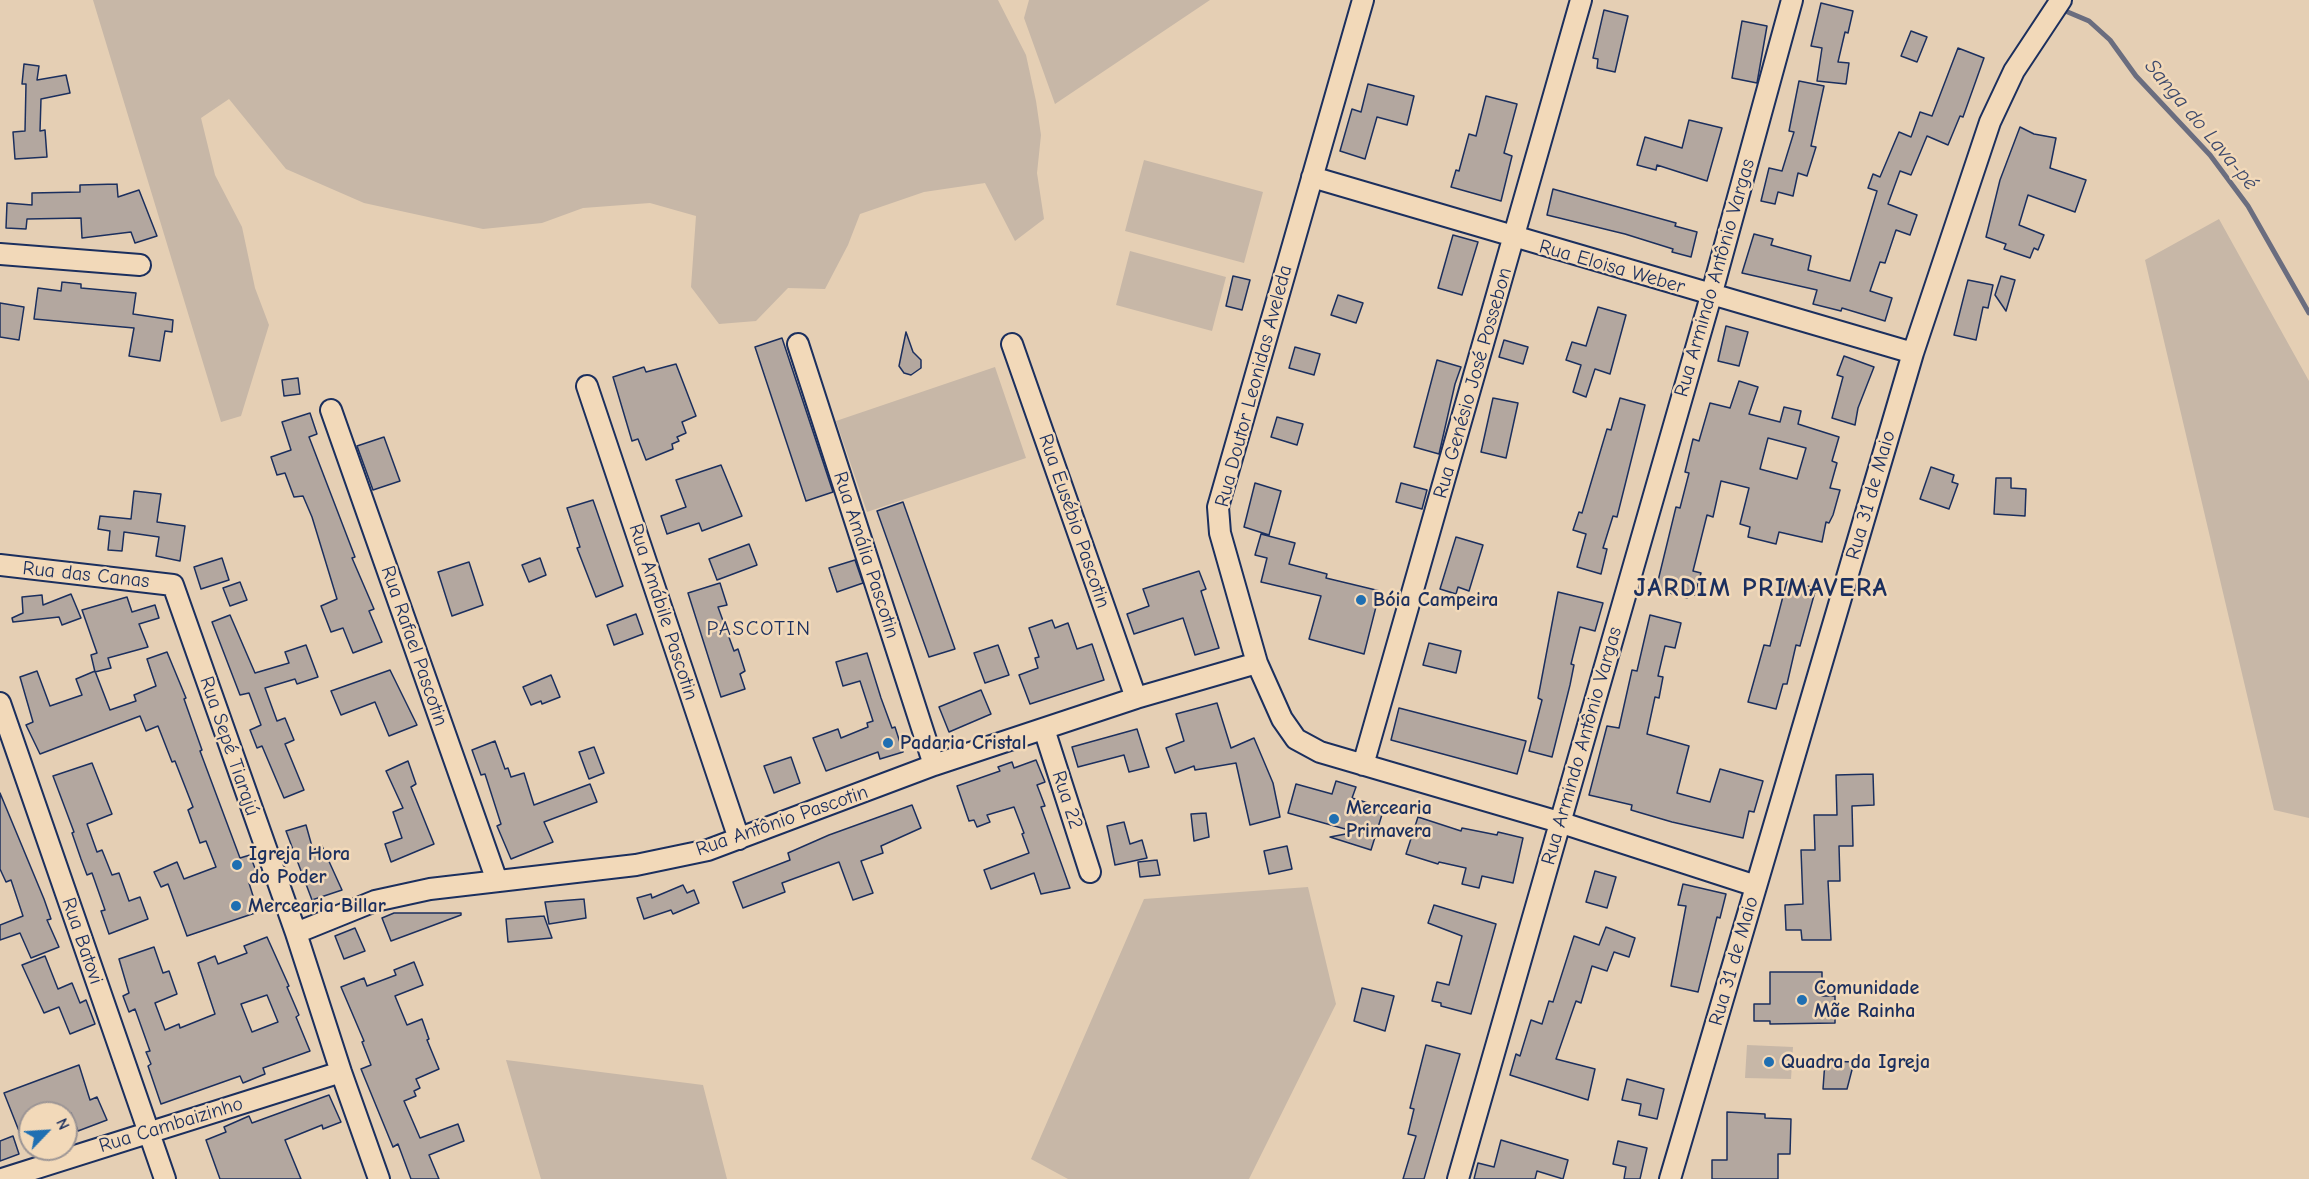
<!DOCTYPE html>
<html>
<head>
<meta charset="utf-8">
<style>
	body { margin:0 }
	#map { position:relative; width:2309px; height:1179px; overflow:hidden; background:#e5cfb4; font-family:"Comic Neue",sans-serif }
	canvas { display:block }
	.north { position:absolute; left:18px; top:1101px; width:60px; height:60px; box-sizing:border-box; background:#f2d9b9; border:2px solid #9c9595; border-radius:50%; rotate:65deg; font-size:16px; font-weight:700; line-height:24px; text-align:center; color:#1b2f5e }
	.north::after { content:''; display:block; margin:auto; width:21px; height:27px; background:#1f6fb2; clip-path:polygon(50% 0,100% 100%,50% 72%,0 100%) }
</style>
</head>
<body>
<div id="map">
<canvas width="2309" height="1179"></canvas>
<div class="north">N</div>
</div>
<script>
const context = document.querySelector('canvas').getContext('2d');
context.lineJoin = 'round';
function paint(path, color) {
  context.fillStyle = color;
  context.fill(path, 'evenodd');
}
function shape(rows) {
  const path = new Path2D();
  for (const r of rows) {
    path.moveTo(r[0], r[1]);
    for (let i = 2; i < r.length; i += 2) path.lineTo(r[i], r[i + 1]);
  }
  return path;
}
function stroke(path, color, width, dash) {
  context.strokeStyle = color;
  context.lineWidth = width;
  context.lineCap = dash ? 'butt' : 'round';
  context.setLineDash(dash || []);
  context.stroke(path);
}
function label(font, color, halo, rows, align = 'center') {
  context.font = font + ' "Comic Neue",sans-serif';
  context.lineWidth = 5;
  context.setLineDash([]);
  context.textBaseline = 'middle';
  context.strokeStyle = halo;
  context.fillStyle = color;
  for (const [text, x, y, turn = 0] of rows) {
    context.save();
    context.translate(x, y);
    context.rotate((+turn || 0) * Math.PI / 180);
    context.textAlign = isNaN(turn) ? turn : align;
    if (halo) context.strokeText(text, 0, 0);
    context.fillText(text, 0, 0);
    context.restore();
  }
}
const green = shape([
	[93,0,998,0,1026,55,1036,101,1041,135,1037,173,1044,219,1015,241,985,183,924,192,860,214,848,245,825,289,788,288,756,321,719,324,691,287,696,216,650,203,583,208,542,223,483,229,364,203,286,169,229,99,201,118,215,175,242,227,255,288,269,325,241,416,221,422],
	[1029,0,1210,0,1055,104,1024,18],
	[1144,160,1263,192,1244,263,1125,231],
	[2219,219,2309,381,2309,818,2274,810,2145,260],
	[1130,251,1226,277,1212,331,1116,305],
	[995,367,1026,458,867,512,836,421],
	[1308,887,1336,1004,1249,1179,1068,1179,1031,1159,1144,899],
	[1747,1045,1793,1047,1791,1079,1745,1078],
	[506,1060,703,1085,727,1179,541,1179]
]);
const stream = shape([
	[2063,10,2089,21,2110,40,2136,76,2210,155,2248,206,2309,313]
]);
const building = shape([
	[1821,3,1853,11,1848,33,1845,32,1838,62,1849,63,1846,84,1817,81,1822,48,1811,46,1821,3],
	[1604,10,1628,16,1615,72,1597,68,1598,59,1593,58,1604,10],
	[1742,21,1767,26,1757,83,1732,78,1742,21],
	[1911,31,1927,37,1917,62,1901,56,1911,31],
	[1958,48,1984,58,1963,117,1960,116,1948,145,1927,136,1911,175,1900,171,1888,204,1917,215,1910,235,1896,230,1885,263,1880,262,1870,291,1892,298,1885,321,1842,308,1841,311,1813,304,1817,290,1742,273,1754,234,1773,239,1771,245,1811,256,1808,270,1850,281,1877,191,1868,188,1873,174,1880,177,1899,132,1911,137,1920,112,1932,116,1958,48],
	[24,64,39,66,37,80,66,75,70,93,41,99,40,131,45,130,47,157,15,159,13,132,25,131,26,84,22,84,24,64],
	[1799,81,1824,86,1811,146,1816,147,1807,176,1798,173,1793,196,1778,192,1775,204,1761,201,1769,168,1782,171,1794,132,1789,131,1799,81],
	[1368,84,1414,96,1407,125,1377,117,1365,159,1340,151,1352,109,1361,112,1368,84],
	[1486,96,1517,104,1504,153,1512,156,1501,201,1451,187,1456,170,1459,171,1469,134,1476,136,1486,96],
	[1689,120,1722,128,1707,181,1657,165,1656,170,1637,165,1645,137,1682,148,1689,120],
	[2020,127,2034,134,2056,138,2050,168,2086,180,2075,212,2028,195,2019,225,2044,235,2038,250,2034,248,2030,258,2004,249,2006,244,1986,237,2000,180,2020,127],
	[117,184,118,197,139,190,157,236,135,243,131,232,82,238,81,218,27,219,26,229,6,228,7,203,32,205,32,193,80,192,80,185,117,184],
	[1553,189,1676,223,1675,226,1697,232,1691,257,1672,252,1673,249,1625,234,1547,215,1553,189],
	[1453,235,1478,242,1462,295,1438,288,1453,235],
	[1233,276,1250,280,1242,310,1226,306,1233,276],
	[2001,276,2015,280,2006,311,1995,295,2001,276],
	[1968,280,1993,285,1988,308,1983,307,1976,340,1954,335,1968,280],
	[62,282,81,284,81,288,136,293,133,314,173,320,172,332,165,331,160,361,129,356,134,328,34,319,38,288,61,291,62,282],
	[1338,295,1363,303,1356,323,1331,315,1338,295],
	[0,303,24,307,19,340,0,337,0,303],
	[1598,307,1626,315,1610,374,1595,369,1586,397,1573,392,1581,365,1566,360,1572,342,1586,346,1598,307],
	[1726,326,1748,332,1739,366,1718,361,1726,326],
	[906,332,913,352,921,360,921,368,911,375,904,373,899,366,906,332],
	[782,338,833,492,806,501,755,347,782,338],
	[1504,340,1528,347,1523,364,1499,357,1504,340],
	[1295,347,1320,354,1314,375,1289,368,1295,347],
	[1844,356,1874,367,1858,408,1855,425,1832,418,1843,377,1837,375,1844,356],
	[1437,360,1461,367,1455,384,1439,454,1414,447,1437,360],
	[676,364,696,416,682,422,686,433,677,437,679,441,672,444,673,449,646,460,638,439,632,441,613,377,644,367,646,372,676,364],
	[298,378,300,394,284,396,282,380,298,378],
	[1739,381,1758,387,1749,414,1780,422,1784,407,1801,411,1798,424,1839,437,1832,461,1837,463,1830,488,1840,490,1833,515,1829,523,1826,522,1822,542,1779,532,1776,544,1748,537,1750,527,1740,524,1749,488,1721,481,1713,517,1707,515,1693,571,1701,573,1695,595,1688,593,1687,598,1656,589,1676,507,1680,508,1689,473,1685,472,1693,439,1699,441,1710,403,1730,408,1739,381],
	[1768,438,1806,448,1797,479,1760,469,1768,438],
	[1493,398,1518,403,1506,458,1481,452,1493,398],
	[1620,398,1645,405,1617,517,1613,516,1603,548,1607,549,1601,574,1577,567,1586,534,1573,530,1579,512,1582,513,1607,429,1611,430,1620,398],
	[310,413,317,434,309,437,355,557,352,558,374,609,369,611,382,642,353,653,343,628,331,632,321,606,337,599,312,517,303,496,294,497,285,473,277,475,271,457,291,450,282,422,310,413],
	[1277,417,1303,424,1297,445,1271,437,1277,417],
	[384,437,400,481,373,490,357,446,384,437],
	[721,465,742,516,702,531,699,523,667,534,661,516,686,507,676,480,721,465],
	[1931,467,1954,475,1952,482,1958,484,1949,509,1920,499,1931,467],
	[1996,478,2011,478,2011,488,2026,489,2025,516,1994,514,1996,478],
	[1255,483,1281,491,1269,535,1244,527,1255,483],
	[1401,483,1427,490,1422,509,1396,502,1401,483],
	[134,491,161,494,157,522,185,526,180,561,156,556,159,537,124,532,122,551,108,550,110,531,98,529,100,516,131,519,134,491],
	[593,500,623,586,596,597,577,548,580,547,567,508,593,500],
	[903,502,955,649,929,657,877,511,903,502],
	[1261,534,1295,543,1289,564,1327,574,1326,578,1380,591,1364,654,1309,639,1321,596,1261,582,1267,558,1255,555,1261,534],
	[1456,537,1483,545,1469,591,1458,587,1456,594,1440,589,1456,537],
	[749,544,757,565,717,580,709,559,749,544],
	[222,558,229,580,201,589,194,567,222,558],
	[540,558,546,575,529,582,522,565,540,558],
	[855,560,863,583,837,592,829,568,855,560],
	[469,562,483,605,452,616,438,572,469,562],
	[1199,571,1206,589,1201,591,1219,648,1195,655,1183,618,1134,634,1127,614,1149,606,1143,589,1199,571],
	[1787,581,1816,588,1800,646,1796,645,1787,684,1783,684,1776,709,1748,702,1764,645,1770,646,1787,581],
	[240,582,247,600,230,606,223,588,240,582],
	[720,583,727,605,718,607,734,651,738,649,745,671,740,674,745,689,721,697,688,593,720,583],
	[1558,592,1603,603,1595,631,1580,627,1571,664,1574,665,1570,685,1552,757,1529,751,1542,700,1538,698,1558,592],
	[71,594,81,618,62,625,59,617,13,622,12,618,23,613,22,597,42,595,43,605,71,594],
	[127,597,132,612,155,605,159,618,139,624,148,647,108,658,111,668,95,672,91,655,97,653,82,610,127,597],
	[636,614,643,634,614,645,607,625,636,614],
	[230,615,255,673,289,663,285,652,306,645,318,677,297,684,295,679,265,688,277,721,285,718,294,740,285,744,304,790,284,798,262,746,257,748,250,730,261,725,249,693,240,695,212,622,230,615],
	[1650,615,1681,623,1675,648,1665,646,1658,676,1663,677,1659,698,1655,697,1647,734,1689,746,1677,793,1710,802,1720,769,1763,781,1754,812,1749,811,1743,838,1672,822,1631,810,1632,805,1589,795,1607,726,1619,728,1632,670,1637,671,1650,615],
	[1052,620,1055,628,1068,623,1077,649,1092,644,1104,680,1030,704,1019,675,1038,668,1035,658,1039,657,1029,628,1052,620],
	[1429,643,1461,651,1456,673,1423,665,1429,643],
	[998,645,1009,675,985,683,974,653,998,645],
	[167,652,186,698,184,699,202,750,200,751,240,858,250,855,259,879,249,883,258,912,187,936,168,884,161,887,154,872,177,862,184,879,216,867,206,841,200,843,188,810,193,807,175,761,172,762,158,726,146,731,140,716,40,754,26,725,33,722,20,677,37,671,50,706,82,695,76,679,95,671,110,710,136,701,134,695,156,686,147,659,167,652],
	[867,653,881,698,892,728,895,727,903,752,880,759,878,752,826,771,813,738,838,729,841,738,868,727,867,723,873,721,860,681,843,686,836,662,867,653],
	[390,670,417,725,389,736,375,702,341,715,331,691,390,670],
	[551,675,560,697,542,704,541,701,531,705,523,687,551,675],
	[981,690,991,714,949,732,939,707,981,690],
	[1217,703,1231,748,1254,738,1273,783,1280,817,1250,825,1236,763,1195,770,1194,766,1175,773,1166,748,1184,741,1176,714,1217,703],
	[1399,708,1526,741,1517,774,1391,740,1399,708],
	[1137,729,1149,767,1129,772,1124,755,1078,767,1072,747,1137,729],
	[495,741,505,769,508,768,511,777,524,773,534,805,590,784,597,802,544,822,553,842,511,859,497,826,501,824,485,774,481,775,472,750,495,741],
	[594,747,604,773,589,779,579,752,594,747],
	[791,757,800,783,774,793,764,766,791,757],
	[1036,760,1045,782,1037,785,1045,806,1041,807,1070,888,1041,894,1034,873,991,889,984,870,1029,853,1022,834,1024,833,1014,807,987,815,990,822,977,827,974,820,969,821,957,786,1000,771,998,767,1012,762,1014,768,1036,760],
	[408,761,416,784,411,787,434,844,391,862,385,844,402,838,393,812,403,808,386,771,408,761],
	[92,763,112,814,87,824,97,852,102,850,112,875,119,873,129,901,140,897,148,919,109,934,101,911,105,910,92,873,87,875,81,859,72,833,74,832,53,776,92,763],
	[1873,774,1874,805,1852,806,1853,846,1839,846,1840,881,1828,881,1831,940,1802,940,1801,930,1786,930,1785,905,1803,904,1801,850,1815,850,1814,815,1837,815,1836,775,1873,774],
	[1336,781,1356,787,1352,798,1384,808,1371,850,1330,837,1356,832,1288,813,1296,784,1332,794,1336,781],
	[0,793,44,899,51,919,47,920,59,947,31,958,20,933,0,940,0,925,23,916,11,880,6,882,0,869,0,793],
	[912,805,921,828,881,846,883,853,861,861,873,893,853,900,839,862,782,883,785,892,743,908,733,882,790,860,788,853,829,835,912,805],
	[1206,813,1209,837,1194,841,1191,814,1206,813],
	[1418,817,1461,831,1462,828,1497,835,1498,832,1523,838,1513,883,1482,876,1479,888,1462,884,1466,868,1439,862,1438,864,1406,854,1418,817],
	[1124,822,1130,844,1142,840,1147,858,1115,865,1107,826,1124,822],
	[306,825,313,850,322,846,342,890,312,900,286,831,306,825],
	[1287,846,1292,869,1269,874,1264,851,1287,846],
	[1157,860,1160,875,1140,877,1138,862,1157,860],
	[1595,871,1616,877,1607,908,1586,902,1595,871],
	[1683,884,1726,894,1720,918,1717,917,1698,992,1671,986,1686,906,1678,905,1683,884],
	[683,885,687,893,694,890,699,903,673,914,671,910,644,919,637,898,651,894,652,898,683,885],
	[584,899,586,918,549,924,545,902,584,899],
	[1434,905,1496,924,1471,1014,1441,1006,1441,1003,1432,1001,1437,982,1449,985,1462,936,1428,923,1434,905],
	[394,913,461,913,461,915,391,941,382,918,394,913],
	[544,916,552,938,508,942,506,919,544,916],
	[1606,927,1635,938,1629,957,1614,952,1607,971,1592,966,1581,1003,1576,1001,1556,1059,1595,1069,1588,1100,1510,1075,1516,1054,1520,1056,1531,1020,1542,1024,1549,1001,1553,1002,1574,936,1599,945,1606,927],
	[355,928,365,951,344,959,335,936,355,928],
	[267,937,289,986,287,987,299,1015,296,1017,310,1051,263,1068,265,1074,243,1083,240,1076,161,1104,148,1066,151,1064,146,1052,150,1051,135,1009,129,1012,123,996,129,993,119,959,154,947,163,973,169,971,177,994,155,1003,165,1030,179,1024,180,1028,215,1014,198,963,215,956,218,964,247,953,244,946,267,937],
	[267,995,278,1022,252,1032,241,1004,267,995],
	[45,956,58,989,72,983,80,1003,86,1000,95,1024,70,1034,59,1007,44,1013,22,965,45,956],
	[414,962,423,985,395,996,407,1025,422,1019,429,1039,427,1040,439,1069,416,1079,420,1088,414,1091,416,1096,404,1101,420,1138,458,1124,464,1141,429,1155,439,1179,411,1179,398,1144,393,1147,361,1069,371,1065,362,1042,364,1041,341,987,364,978,367,986,396,975,394,970,414,962],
	[1770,972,1822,972,1822,996,1835,996,1835,1023,1770,1024,1770,1021,1754,1021,1754,1004,1770,1004,1770,972],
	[1362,988,1394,996,1385,1031,1354,1021,1362,988],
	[1426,1045,1460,1054,1424,1179,1403,1179,1416,1136,1408,1134,1414,1109,1410,1108,1426,1045],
	[1825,1061,1854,1062,1847,1089,1823,1089,1825,1061],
	[79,1065,90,1100,97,1097,107,1120,78,1131,71,1113,30,1113,30,1127,19,1131,4,1093,79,1065],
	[1627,1079,1664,1089,1657,1119,1639,1115,1641,1104,1622,1100,1627,1079],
	[329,1095,341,1122,323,1129,322,1125,285,1140,301,1179,220,1179,206,1140,226,1132,224,1127,249,1116,252,1123,329,1095],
	[1727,1112,1765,1114,1765,1118,1791,1119,1790,1154,1778,1154,1778,1179,1712,1179,1712,1160,1727,1160,1727,1112],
	[13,1136,19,1154,0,1161,0,1141,13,1136],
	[1501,1140,1568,1160,1563,1179,1537,1171,1535,1179,1474,1179,1478,1163,1494,1167,1501,1140],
	[1618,1141,1647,1148,1640,1179,1624,1179,1626,1167,1613,1164,1618,1141]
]);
const minor = shape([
	[1363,0,1218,507,1220,533,1257,663,1282,719,1296,739,1320,752,1559,822,1756,886],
	[1312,177,1913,353],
	[0,254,140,265],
	[798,344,934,765],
	[1012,344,1136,698],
	[587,386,739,839],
	[331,410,497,881],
	[0,565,173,585,296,933,341,1072,379,1179],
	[0,703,165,1179],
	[1044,729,1090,872],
	[1363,765,1581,0],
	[296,933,375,901,430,889,636,865,708,850,934,765,1136,698,1257,663],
	[2,1179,341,1072],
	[1458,1179,1711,296,1792,0],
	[1670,1179,1913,353,1990,122,2014,71,2061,0]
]);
const markers = [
	[1361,600,6,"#1f6fb2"],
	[888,743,6,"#1f6fb2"],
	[1334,819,6,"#1f6fb2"],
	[237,865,6,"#1f6fb2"],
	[236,906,6,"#1f6fb2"],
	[1802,1000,6,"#1f6fb2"],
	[1769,1062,6,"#1f6fb2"]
];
const streetNames = [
	["Rua Eloisa Weber",1612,267,16],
	["Rua Armindo Antônio Vargas",1715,278,-74],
	["Rua Genésio José Possebon",1473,383,-74],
	["Rua Doutor Leonidas Aveleda",1254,386,-75],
	["Rua 31 de Maio",1871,495,-74],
	["Rua Eusébio Pascotin",1074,521,71],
	["Rua Amália Pascotin",866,555,72],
	["Rua das Canas",86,575,6],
	["Rua Amábile Pascotin",663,612,72],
	["Rua Rafael Pascotin",414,646,71],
	["Rua Sepé Tiarajú",229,746,71],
	["Rua Armindo Antônio Vargas",1582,746,-74],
	["Rua 22",1067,800,72],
	["Rua Antônio Pascotin",782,821,-19],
	["Rua Batovi",82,941,71],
	["Rua 31 de Maio",1734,961,-74],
	["Rua Cambaizinho",171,1125,-17]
];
const poiNames = [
	["Bóia Campeira",1373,600],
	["Padaria Cristal",900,743],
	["Mercearia",1346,808],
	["Primavera",1346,831],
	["Igreja Hora",249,854],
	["do Poder",249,877],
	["Mercearia Billar",248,906],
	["Comunidade",1814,988],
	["Mãe Rainha",1814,1011],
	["Quadra da Igreja",1781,1062]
];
const waterNames = [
	["Sanga do Lava-pé",2201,125,50]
];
const neighbourhoodNames = [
	["PASCOTIN",759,629]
];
const districtNames = [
	["JARDIM PRIMAVERA",1761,589]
];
paint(green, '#c7b7a7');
stroke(stream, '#6a6d7f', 5);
paint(building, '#b3a79f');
stroke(building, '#1b2f5e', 1.5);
stroke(minor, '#1b2f5e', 24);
stroke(minor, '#f2d9b9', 20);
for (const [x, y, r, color] of markers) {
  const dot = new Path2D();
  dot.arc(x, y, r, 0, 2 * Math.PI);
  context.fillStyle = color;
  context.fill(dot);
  stroke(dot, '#f2d9b9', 2);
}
label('20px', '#1b2f5e', '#f2d9b9', streetNames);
label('bold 20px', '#1b2f5e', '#f2d9b9', poiNames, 'left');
label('italic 21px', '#3c496c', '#f2d9b9', waterNames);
context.letterSpacing = '1.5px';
label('21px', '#1b2f5e', '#f2d9b9', neighbourhoodNames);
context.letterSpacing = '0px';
context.letterSpacing = '1.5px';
label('bold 26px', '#1b2f5e', '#f2d9b9', districtNames);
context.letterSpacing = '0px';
</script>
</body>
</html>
